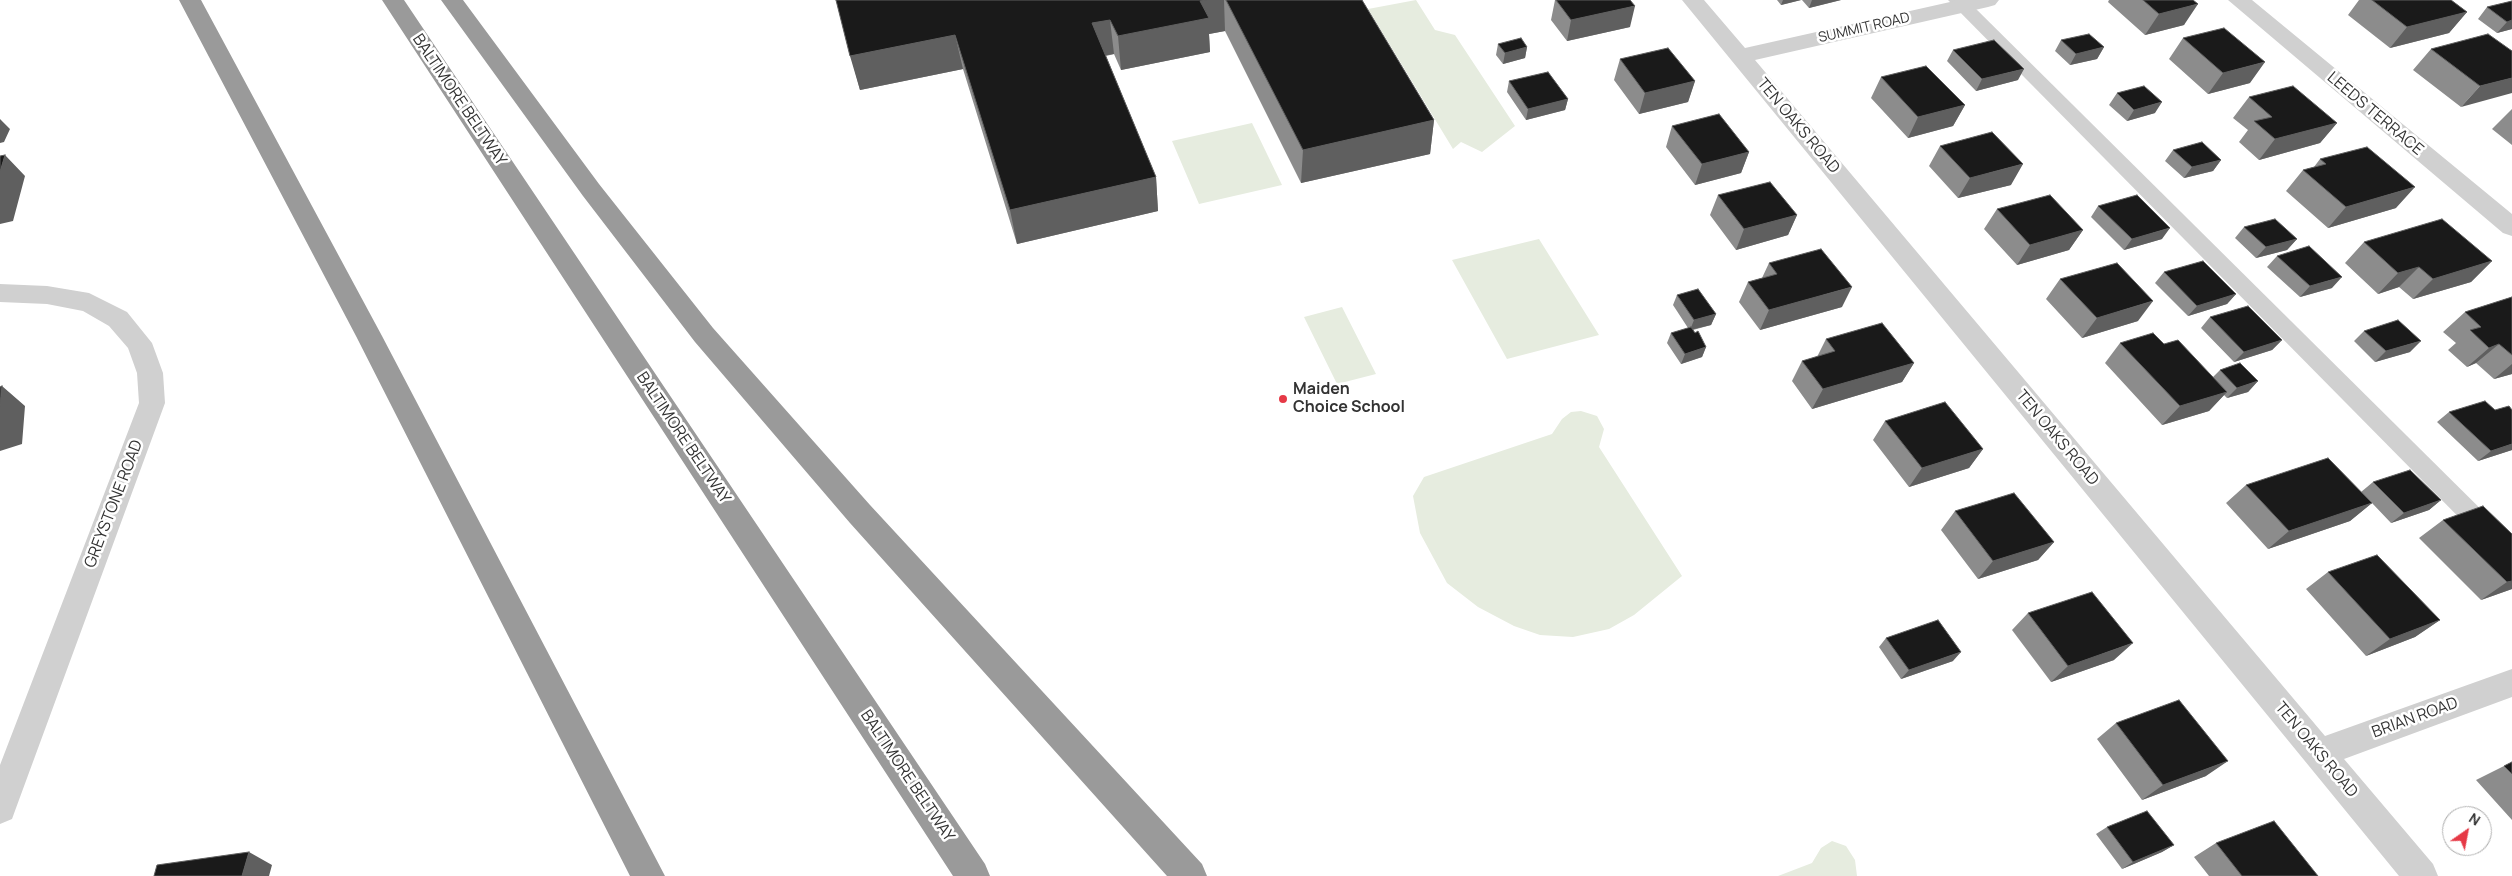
<!DOCTYPE html>
<html>
<head>
<meta charset="utf-8">
<style>
	body { margin:0 }
	#map { position:relative; width:2512px; height:876px; overflow:hidden; background:#fff; font-family:Manrope,sans-serif }
	canvas { display:block }
	.north { position:absolute; left:2442px; top:806px; width:50px; height:50px; box-sizing:border-box; background:#fff; border:1px solid #adadad; border-radius:50%; rotate:33deg; font-size:14px; font-weight:700; line-height:20px; text-align:center; color:#333 }
	.north::after { content:''; display:block; margin:auto; width:18px; height:22px; background:#e63946; clip-path:polygon(50% 0,100% 100%,50% 72%,0 100%) }
</style>
</head>
<body>
<div id="map">
<canvas width="2512" height="876"></canvas>
<div class="north">N</div>
</div>
<script>
const context = document.querySelector('canvas').getContext('2d');
context.lineJoin = 'round';
function paint(path, color) {
  context.fillStyle = color;
  context.fill(path, 'evenodd');
}
function shape(rows) {
  const path = new Path2D();
  for (const r of rows) {
    path.moveTo(r[0], r[1]);
    for (let i = 2; i < r.length; i += 2) path.lineTo(r[i], r[i + 1]);
  }
  return path;
}
function stroke(path, color, width, dash) {
  context.strokeStyle = color;
  context.lineWidth = width;
  context.lineCap = dash ? 'butt' : 'round';
  context.setLineDash(dash || []);
  context.stroke(path);
}
function label(font, color, halo, rows, align = 'center') {
  context.font = font + ' Manrope,sans-serif';
  context.lineWidth = 5;
  context.setLineDash([]);
  context.textBaseline = 'middle';
  context.strokeStyle = halo;
  context.fillStyle = color;
  for (const [text, x, y, turn = 0] of rows) {
    context.save();
    context.translate(x, y);
    context.rotate((+turn || 0) * Math.PI / 180);
    context.textAlign = isNaN(turn) ? turn : align;
    if (halo) context.strokeText(text, 0, 0);
    context.fillText(text, 0, 0);
    context.restore();
  }
}
const green = shape([
	[1416,0,1435,30,1455,35,1515,126,1482,152,1461,142,1453,149,1368,9],
	[1252,123,1282,185,1199,204,1172,141],
	[1539,239,1599,335,1507,359,1452,260],
	[1342,307,1376,374,1337,384,1304,317],
	[1581,411,1597,416,1604,429,1599,447,1682,576,1634,615,1609,629,1573,637,1540,635,1514,626,1478,607,1447,583,1420,533,1413,496,1424,477,1552,434,1562,419,1571,412],
	[1832,841,1846,846,1855,860,1857,876,1778,876,1812,863,1821,848]
]);
const lane = shape([
	[1948,0,1967,0,2512,540,2512,566,2504,563,1948,0]
]);
const street = shape([
	[1682,0,1704,0,1745,48,1959,0,1999,0,1995,5,1988,7,1755,60,2325,736,2512,669,2512,697,2344,759,2433,864,2438,876,2399,876,1682,0],
	[2228,0,2252,0,2512,214,2512,236,2503,233,2228,0],
	[0,284,47,286,89,293,127,312,152,343,163,373,165,403,16,808,12,819,0,824,0,765,139,403,137,373,128,348,109,326,83,311,47,304,0,302,0,284]
]);
const highway = shape([
	[179,0,201,0,382,336,665,876,630,876,356,336,179,0],
	[382,0,404,0,985,864,990,876,953,876,382,0],
	[441,0,463,0,599,184,713,328,870,505,1202,864,1207,876,1167,876,850,523,695,342,583,196,441,0]
]);
const wall = shape([
	[836,0,1362,0,1434,120,1430,154,1301,183,1225,31,1209,34,1210,52,1121,70,1114,54,1106,56,1156,177,1158,211,1017,244,963,69,860,90],
	[1555,0,1630,0,1630,27,1567,41,1551,20],
	[1777,0,1801,0,1781,5],
	[1802,0,1841,0,1809,8],
	[2109,0,2193,0,2184,25,2145,35,2108,2],
	[2359,0,2451,0,2467,12,2449,33,2390,48,2348,15],
	[2512,1,2512,29,2497,33,2478,19,2487,7],
	[2183,38,2250,83,2208,94,2169,59],
	[2061,40,2104,47,2097,59,2070,65,2055,51],
	[1498,44,1527,47,1525,58,1503,64,1496,55],
	[2431,49,2512,51,2461,107,2413,70],
	[1953,50,2018,80,1976,91,1947,61],
	[1620,59,1695,81,1688,102,1639,114,1614,80],
	[1881,77,1965,105,1953,126,1908,138,1871,98],
	[1509,81,1568,99,1565,110,1526,120,1507,92],
	[2117,93,2155,113,2127,121,2109,105],
	[2249,97,2337,123,2320,143,2259,160,2239,142,2248,130,2233,118],
	[2512,109,2512,145,2492,129],
	[1672,126,1749,152,1741,173,1695,185,1666,147],
	[1940,146,2011,185,1958,198,1929,166],
	[2173,150,2221,160,2213,171,2184,178,2165,161],
	[2320,159,2396,208,2328,228,2286,191,2303,170,2314,167],
	[1718,195,1797,215,1788,235,1736,250,1710,215],
	[2098,206,2162,239,2124,250,2091,217],
	[1997,209,2083,230,2069,250,2017,265,1984,229],
	[2244,227,2297,239,2287,250,2256,258,2235,238],
	[2364,242,2492,261,2471,282,2413,299,2399,287,2378,294,2345,263],
	[2277,256,2332,288,2300,297,2267,267],
	[1769,263,1842,307,1760,330,1739,302,1748,282,1762,278],
	[2164,272,2236,294,2227,304,2188,316,2155,283],
	[2060,279,2138,321,2082,338,2046,299],
	[1677,295,1716,314,1711,325,1693,330,1706,347,1702,357,1681,364,1667,343,1671,333,1688,328,1673,305],
	[2512,297,2512,374,2494,379,2476,363,2467,367,2448,350,2456,343,2443,332,2465,312],
	[2210,317,2282,340,2272,350,2234,362,2201,328],
	[2364,331,2410,352,2375,362,2354,341],
	[1826,339,1914,363,1902,382,1812,409,1792,381,1802,361,1817,357],
	[2120,343,2164,344,2213,377,2220,370,2258,381,2248,392,2227,398,2224,395,2209,411,2162,425,2105,363],
	[2495,410,2512,450,2478,461,2437,422,2449,412],
	[1885,421,1983,449,1969,468,1909,487,1873,440],
	[2373,482,2441,500,2429,510,2391,523,2372,503,2350,521,2268,549,2226,503,2246,485,2361,492],
	[1955,511,2054,542,2038,560,1978,579,1941,530],
	[2443,520,2512,534,2512,589,2481,600,2419,538],
	[2328,572,2440,620,2415,637,2366,656,2306,589],
	[2028,613,2114,660,2051,682,2012,630],
	[1886,638,1953,661,1901,679,1879,647],
	[2116,723,2206,776,2142,800,2097,739],
	[2512,762,2512,820,2476,780],
	[2107,827,2174,845,2162,852,2122,869,2096,834],
	[2216,843,2318,876,2209,876,2194,857]
]);
const shadedWall = shape([
	[1207,0,1224,0,1225,31,1209,34,1210,52,1121,70,1118,36,1200,1],
	[1783,0,1801,0,1781,5],
	[1812,0,1841,0,1809,8],
	[2198,4,2184,25,2145,35,2159,14],
	[1635,6,1630,27,1567,41,1571,20],
	[2467,12,2449,33,2390,48,2407,27],
	[1110,20,1114,54,1096,57,1092,23],
	[2512,20,2512,29,2497,33,2507,22],
	[955,35,963,69,860,90,850,56],
	[1527,47,1525,58,1503,64,1505,53],
	[2104,47,2097,59,2070,65,2076,54],
	[2265,62,2250,83,2208,94,2223,73],
	[2024,69,2018,80,1976,91,1982,79],
	[2512,78,2512,93,2461,107,2480,86],
	[1695,81,1688,102,1639,114,1645,93],
	[1568,99,1565,110,1526,120,1528,109],
	[2162,102,2155,113,2127,121,2134,110],
	[1965,105,1953,126,1908,138,1918,117],
	[0,119,10,129,4,142,0,143],
	[1434,120,1430,154,1301,183,1303,150],
	[2337,123,2320,143,2259,160,2275,139],
	[1749,152,1741,173,1695,185,1702,164],
	[5,155,25,176,13,221,0,224,0,172],
	[2221,160,2213,171,2184,178,2192,167],
	[2023,164,2011,185,1958,198,1970,178],
	[1156,177,1158,211,1017,244,1010,210],
	[2415,187,2396,208,2328,228,2346,207],
	[1797,215,1788,235,1736,250,1744,229],
	[2170,228,2162,239,2124,250,2132,239],
	[2083,230,2069,250,2017,265,2030,245],
	[2297,239,2287,250,2256,258,2266,247],
	[2492,261,2471,282,2413,299,2433,279],
	[2419,267,2399,287,2378,294,2398,273],
	[2342,277,2332,288,2300,297,2310,286],
	[1852,287,1842,307,1760,330,1769,310],
	[2236,294,2227,304,2188,316,2197,306],
	[2153,301,2138,321,2082,338,2097,318],
	[1716,314,1711,325,1690,330,1694,320],
	[2282,340,2272,350,2234,362,2244,352],
	[2421,341,2410,352,2375,362,2386,351],
	[2499,344,2476,363,2467,367,2489,348],
	[1706,347,1702,357,1681,364,1685,354],
	[1914,363,1902,382,1812,409,1823,389],
	[2512,364,2512,374,2494,379],
	[2258,381,2248,392,2227,398,2237,388],
	[2,386,25,406,22,444,0,451,0,407],
	[2227,392,2209,411,2162,425,2180,406],
	[2512,444,2512,450,2478,461,2491,451],
	[1983,449,1969,468,1909,487,1922,468],
	[2441,500,2429,510,2391,523,2404,513],
	[2372,503,2350,521,2268,549,2289,531],
	[2054,542,2038,560,1978,579,1993,561],
	[2512,581,2512,589,2481,600,2507,582],
	[2440,620,2415,637,2366,656,2390,639],
	[2133,643,2114,660,2051,682,2068,666],
	[1961,652,1953,661,1901,679,1909,670],
	[2228,761,2206,776,2142,800,2163,785],
	[2174,845,2162,852,2122,869,2133,862],
	[249,852,272,865,269,876,242,876]
]);
const building = shape([
	[836,0,1207,0,1200,1,1209,18,1118,36,1110,20,1092,23,1156,177,1010,210,955,35,850,56,836,0],
	[1226,0,1362,0,1434,120,1303,150,1226,0],
	[1556,0,1630,0,1635,6,1571,20,1556,0],
	[2143,0,2193,0,2198,4,2159,14,2143,0],
	[2372,0,2451,0,2467,12,2407,27,2372,0],
	[2512,1,2512,20,2507,22,2487,7,2512,1],
	[2224,28,2265,62,2223,73,2183,38,2224,28],
	[2089,34,2104,47,2076,54,2061,40,2089,34],
	[2488,34,2512,51,2512,78,2480,86,2431,49,2488,34],
	[1521,38,1527,47,1505,53,1498,44,1521,38],
	[1994,40,2024,69,1982,79,1953,50,1994,40],
	[1668,48,1695,81,1645,93,1620,59,1668,48],
	[1926,66,1965,105,1918,117,1881,77,1926,66],
	[1548,72,1568,99,1528,109,1509,81,1548,72],
	[2144,86,2162,102,2134,110,2117,93,2144,86],
	[2293,86,2337,123,2275,139,2254,121,2272,117,2249,97,2293,86],
	[1719,114,1749,152,1702,164,1672,126,1719,114],
	[1992,132,2023,164,1970,178,1940,146,1992,132],
	[2202,142,2221,160,2192,167,2173,150,2202,142],
	[2367,147,2415,187,2346,207,2303,170,2326,164,2320,159,2367,147],
	[5,155,0,172,0,156,5,155],
	[1770,182,1797,215,1744,229,1718,195,1770,182],
	[2050,195,2083,230,2030,245,1997,209,2050,195],
	[2137,195,2170,228,2132,239,2098,206,2137,195],
	[2275,219,2297,239,2266,247,2244,227,2275,219],
	[2442,219,2492,261,2433,279,2419,267,2398,273,2364,242,2442,219],
	[2309,246,2342,277,2310,286,2277,256,2309,246],
	[1821,249,1852,287,1769,310,1748,282,1777,274,1769,263,1821,249],
	[2203,261,2236,294,2197,306,2164,272,2203,261],
	[2117,263,2153,301,2097,318,2060,279,2117,263],
	[1698,289,1716,314,1694,320,1677,295,1698,289],
	[2512,297,2512,355,2499,344,2489,348,2470,330,2481,327,2465,312,2512,297],
	[2248,306,2282,340,2244,352,2210,317,2248,306],
	[2398,320,2421,341,2386,351,2364,331,2398,320],
	[1882,323,1914,363,1823,389,1802,361,1835,351,1826,339,1882,323],
	[1691,327,1695,333,1698,331,1706,347,1685,354,1671,333,1691,327],
	[2153,333,2164,344,2178,340,2227,392,2180,406,2120,343,2153,333],
	[2240,363,2258,381,2237,388,2220,370,2240,363],
	[2,386,0,407,0,387,2,386],
	[2485,401,2495,410,2509,406,2512,410,2512,444,2491,451,2449,412,2485,401],
	[1945,402,1983,449,1922,468,1885,421,1945,402],
	[2328,458,2372,503,2289,531,2246,485,2328,458],
	[2410,470,2441,500,2404,513,2373,482,2410,470],
	[2014,493,2054,542,1993,561,1955,511,2014,493],
	[2483,506,2512,534,2512,581,2507,582,2443,520,2483,506],
	[2377,555,2440,620,2390,639,2328,572,2377,555],
	[2092,592,2133,643,2068,666,2028,613,2092,592],
	[1938,620,1961,652,1909,670,1886,638,1938,620],
	[2179,700,2228,761,2163,785,2116,723,2179,700],
	[2512,762,2512,774,2504,766,2512,762],
	[2147,811,2174,845,2133,862,2107,827,2147,811],
	[2274,821,2318,876,2242,876,2216,843,2274,821],
	[249,852,242,876,154,876,157,865,249,852]
]);
const markers = [
	[1283,399,5,"#e63946"]
];
const farStreetnames = [
	["SUMMIT ROAD",1864,28,-13]
];
const streetNames = [
	["BALTIMORE BELTWAY",459,100,56],
	["LEEDS TERRACE",2375,114,40],
	["TEN OAKS ROAD",1798,126,50],
	["BALTIMORE BELTWAY",683,438,56],
	["TEN OAKS ROAD",2057,438,50],
	["GREYSTONE ROAD",114,504,-69],
	["BRIAN ROAD",2415,718,-20],
	["TEN OAKS ROAD",2316,750,50],
	["BALTIMORE BELTWAY",907,776,56]
];
const poiNames = [
	["Maiden",1293,390],
	["Choice School",1293,408]
];
paint(green, '#e6ecdf');
paint(lane, '#d0d0d0');
paint(street, '#d0d0d0');
paint(highway, '#9a9a9a');
paint(wall, '#8c8c8c');
paint(shadedWall, '#5f5f5f');
paint(building, '#1a1a1a');
stroke(building, '#5f5f5f', 1);
for (const [x, y, r, color] of markers) {
  const dot = new Path2D();
  dot.arc(x, y, r, 0, 2 * Math.PI);
  context.fillStyle = color;
  context.fill(dot);
  stroke(dot, '#fff', 2);
}
label('14px', '#333', '#fff', farStreetnames);
label('16px', '#333', '#fff', streetNames);
label('bold 16px', '#333', '#fff', poiNames, 'left');
</script>
</body>
</html>
